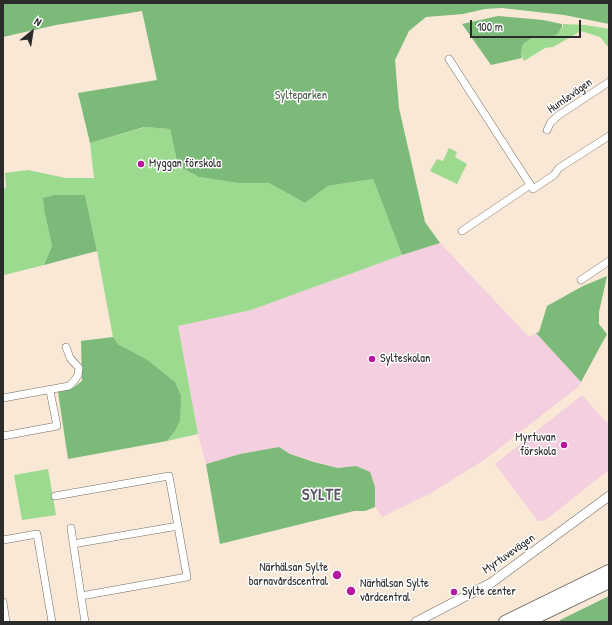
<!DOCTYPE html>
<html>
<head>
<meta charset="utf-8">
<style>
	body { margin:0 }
	#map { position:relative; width:612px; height:625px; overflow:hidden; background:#f8e8d5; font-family:"Patrick Hand",sans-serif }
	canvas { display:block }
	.frame { position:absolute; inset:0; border:4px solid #2b2b2b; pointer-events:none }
	.north { position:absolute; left:12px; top:12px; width:40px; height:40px; -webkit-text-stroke:3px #fff; paint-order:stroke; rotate:30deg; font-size:11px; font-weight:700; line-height:16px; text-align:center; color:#2b2b2b }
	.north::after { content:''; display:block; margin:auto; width:14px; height:18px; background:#2b2b2b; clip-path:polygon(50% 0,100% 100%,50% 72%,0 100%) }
	.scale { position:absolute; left:470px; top:20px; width:111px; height:18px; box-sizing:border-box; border:2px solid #2b2b2b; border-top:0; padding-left:5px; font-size:12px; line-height:14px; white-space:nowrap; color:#2b2b2b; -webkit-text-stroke:3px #fff; paint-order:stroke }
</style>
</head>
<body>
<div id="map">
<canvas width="612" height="625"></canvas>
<div class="frame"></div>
<div class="north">N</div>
<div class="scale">100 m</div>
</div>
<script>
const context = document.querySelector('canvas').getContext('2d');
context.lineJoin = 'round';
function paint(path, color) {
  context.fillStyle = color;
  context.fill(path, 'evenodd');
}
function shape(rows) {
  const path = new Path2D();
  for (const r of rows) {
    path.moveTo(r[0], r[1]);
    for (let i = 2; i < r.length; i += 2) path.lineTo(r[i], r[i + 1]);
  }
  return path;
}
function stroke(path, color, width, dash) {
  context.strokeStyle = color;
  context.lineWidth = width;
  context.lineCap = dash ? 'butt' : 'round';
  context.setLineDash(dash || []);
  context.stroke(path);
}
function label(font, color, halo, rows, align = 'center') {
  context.font = font + ' "Patrick Hand",sans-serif';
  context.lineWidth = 3;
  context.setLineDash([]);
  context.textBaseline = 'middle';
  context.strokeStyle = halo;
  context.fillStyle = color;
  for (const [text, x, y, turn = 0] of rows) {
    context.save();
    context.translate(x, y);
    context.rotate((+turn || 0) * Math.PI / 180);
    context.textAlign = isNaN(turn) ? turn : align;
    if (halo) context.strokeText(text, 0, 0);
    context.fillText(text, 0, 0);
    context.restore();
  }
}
const built = shape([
	[440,243,529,337,536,333,581,382,578,387,484,460,431,493,382,517,375,507,375,487,356,466,338,468,290,454,279,447,240,454,206,464,198,434,178,326,251,310,402,255],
	[582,395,609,425,609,470,544,521,538,521,495,464]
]);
const green = shape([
	[563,24,586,25,609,29,609,48,600,37,581,31,553,47,545,48,524,61,521,53,523,44,530,39,538,36,547,39,558,34,563,27],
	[145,127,170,129,178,166,199,177,238,183,269,183,305,203,328,186,373,179,402,255,251,310,178,326,198,434,167,441,175,431,146,359,118,344,113,337,97,251,85,195,43,198,44,210,52,246,44,265,4,275,3,272,3,189,6,188,5,173,28,170,66,178,94,178,90,143],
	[449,148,457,152,455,157,467,164,457,184,430,171,437,159,443,161],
	[48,469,56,515,22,520,14,475]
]);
const forest = shape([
	[3,3,609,3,609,24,564,15,502,8,485,9,463,14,426,17,409,31,395,60,399,108,425,222,440,243,402,255,373,179,328,186,305,203,269,183,238,183,199,177,178,166,170,129,144,127,90,143,78,93,157,80,142,11,56,25,3,37],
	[498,16,543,20,562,24,562,27,558,34,547,39,538,36,530,39,523,44,521,53,522,58,491,65,462,24],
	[55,195,85,195,97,251,44,265,52,246,44,210,43,198],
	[607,276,599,312,599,324,607,334,581,382,536,333,539,332,547,306,583,286],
	[113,337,118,344,146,359,175,382,181,396,180,420,175,431,167,441,68,459,58,392,73,388,82,381,81,341],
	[279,447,290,454,314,462,338,468,356,466,370,472,375,487,375,507,365,511,354,511,220,544,206,464,240,454],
	[609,596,609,622,560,622,560,620]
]);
const street = shape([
	[449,59,533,189,554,175,559,168,609,136],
	[547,130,551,122,559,115,609,82],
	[462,231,530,185],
	[581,280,609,261],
	[3,398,69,386,74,381,78,375,79,368,70,358,66,347],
	[3,436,57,426,50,391],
	[55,496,169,476,187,577,81,596,85,622],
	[71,528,81,596],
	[3,540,37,534,52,622],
	[73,544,178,526],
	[3,602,6,622]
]);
const secondary = shape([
	[416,622,491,583,609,496]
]);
const highway = shape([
	[505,622,609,571],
	[526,622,609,582]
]);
const markers = [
	[141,164,4,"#b5179e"],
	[372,359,4,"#b5179e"],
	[564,445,4,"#b5179e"],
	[337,575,5,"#b5179e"],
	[351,591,5,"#b5179e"],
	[454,592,4,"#b5179e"]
];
const parkNames = [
	["Sylteparken",301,96]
];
const streetNames = [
	["Humlevägen",570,96,-35],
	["Myrtuvevägen",509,554,-35]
];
const poiNames = [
	["Myggan förskola",149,164],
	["Sylteskolan",380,359],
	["Myrtuvan",556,438,"right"],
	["förskola",556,452,"right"],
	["Närhälsan Sylte",328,568,"right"],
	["barnavårdscentral",328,582,"right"],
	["Närhälsan Sylte",360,584],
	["vårdcentral",360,598],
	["Sylte center",462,592]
];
const districtNames = [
	["SYLTE",322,496]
];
paint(built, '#f3cfdf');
paint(green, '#9bda8f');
paint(forest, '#7cba7a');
stroke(street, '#736d66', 8);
stroke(secondary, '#736d66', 10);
stroke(highway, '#736d66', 14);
stroke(street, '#fff', 7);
stroke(secondary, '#fff', 9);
stroke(highway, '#fff', 12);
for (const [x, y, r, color] of markers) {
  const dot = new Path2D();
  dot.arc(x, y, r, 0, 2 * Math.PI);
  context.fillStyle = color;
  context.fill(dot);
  stroke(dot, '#fff', 1.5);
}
label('12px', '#4d6049', '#fff', parkNames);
label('12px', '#2b2b2b', '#fff', streetNames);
label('12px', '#2b2b2b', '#fff', poiNames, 'left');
context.letterSpacing = '1px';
label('bold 16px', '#5e5664', '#fff', districtNames);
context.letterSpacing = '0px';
</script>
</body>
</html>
